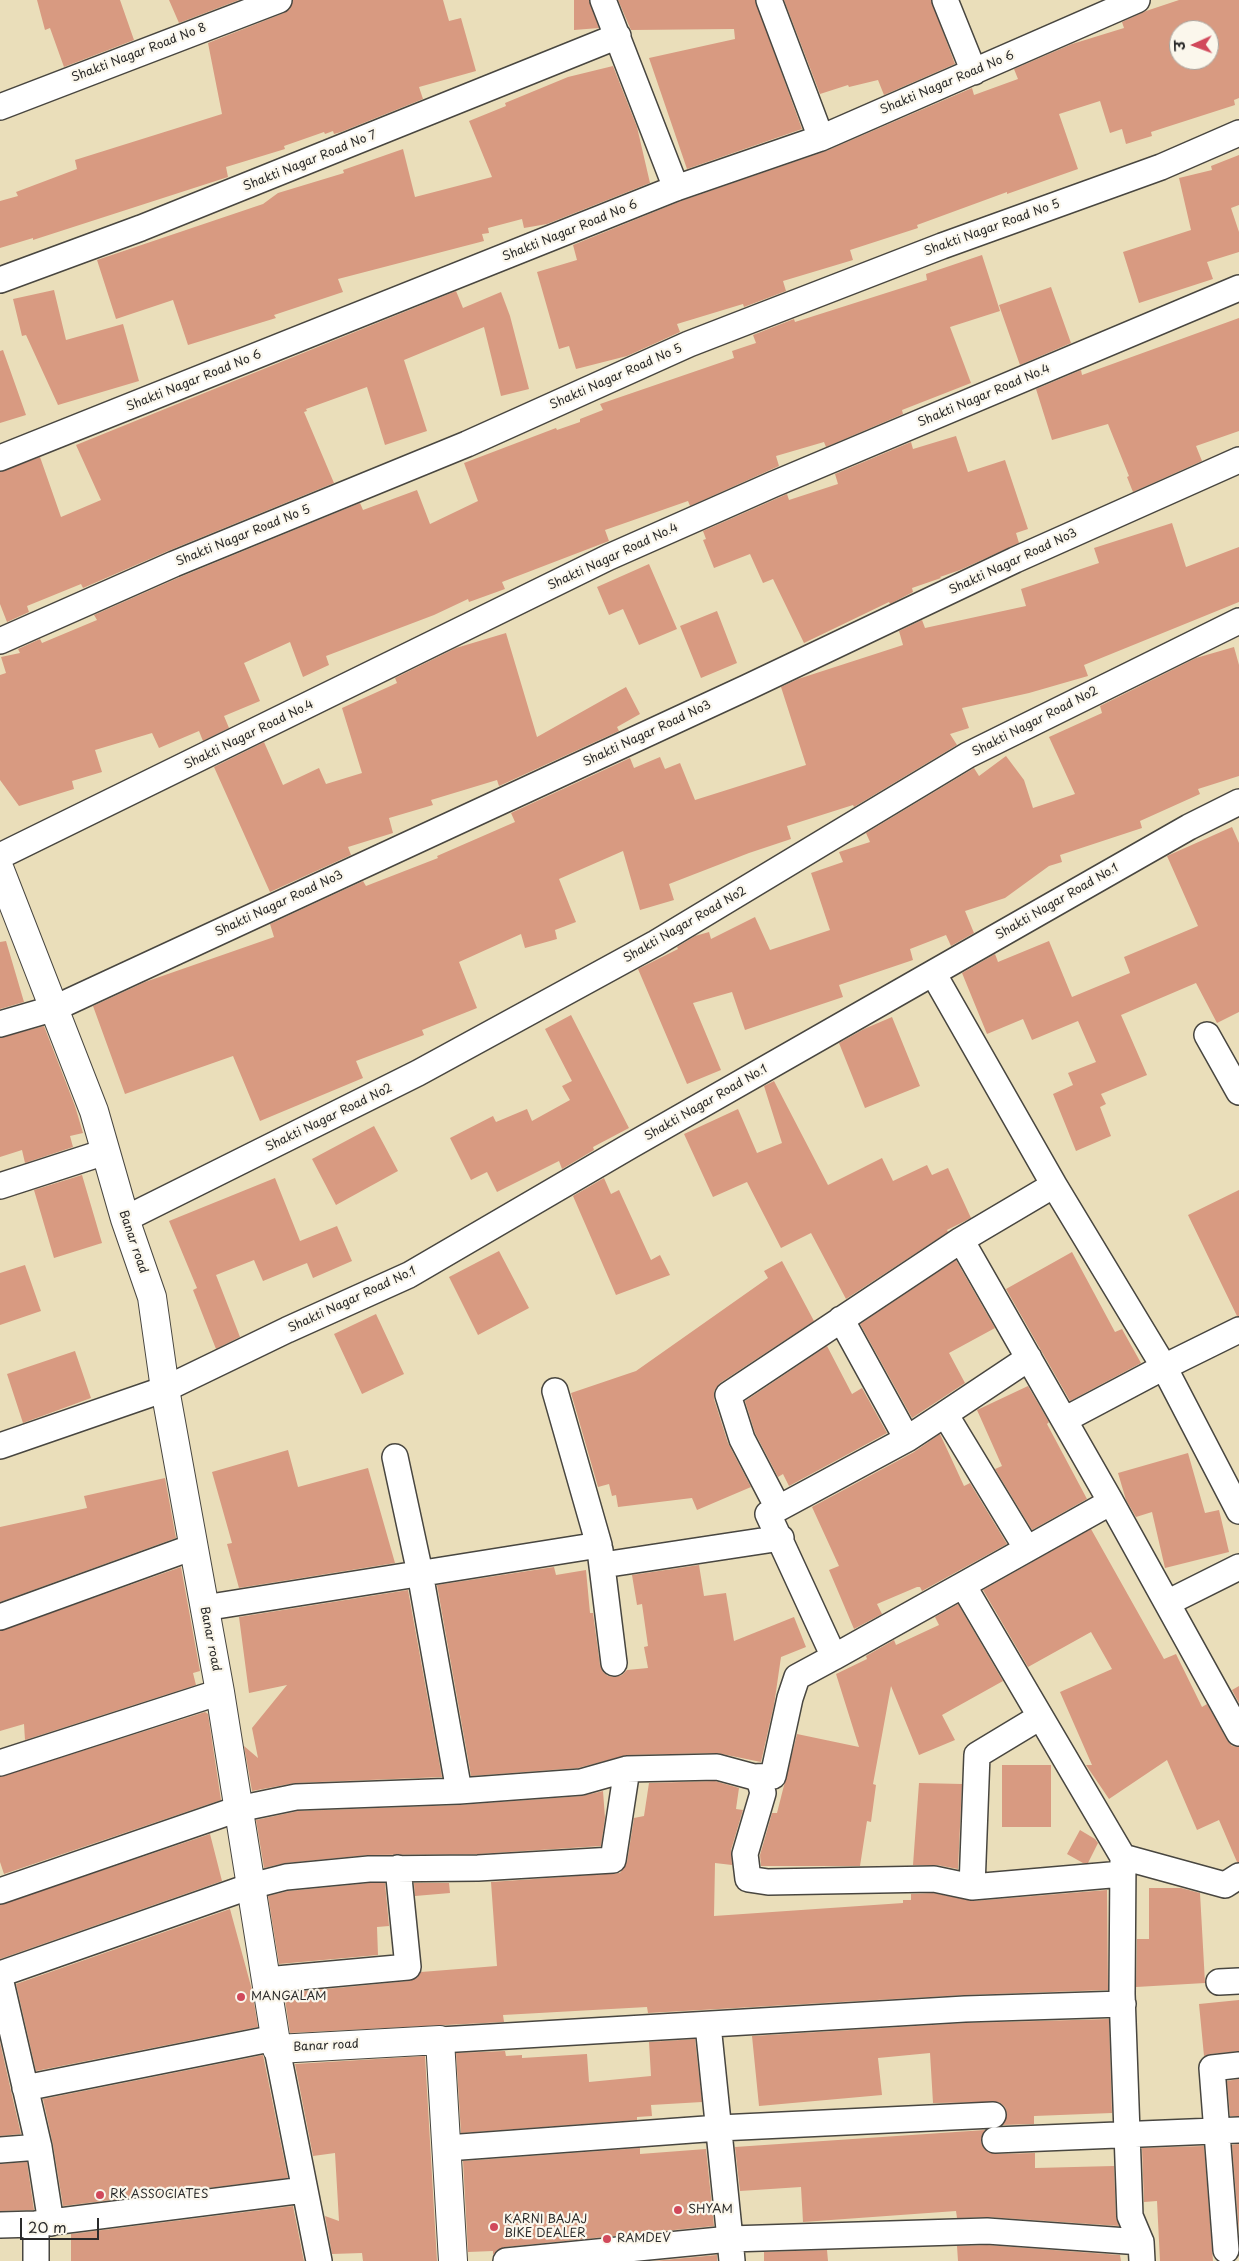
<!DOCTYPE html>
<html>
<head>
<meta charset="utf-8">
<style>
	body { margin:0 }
	#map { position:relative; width:1239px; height:2261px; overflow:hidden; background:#eadeba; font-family:"Playpen Sans","Playpen Sans Deva",sans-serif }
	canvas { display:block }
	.north { position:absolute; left:1169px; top:20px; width:50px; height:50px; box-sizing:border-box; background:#fbf7ec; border:1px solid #a8a59f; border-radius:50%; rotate:268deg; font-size:14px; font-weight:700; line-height:20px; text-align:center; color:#2b2b2b }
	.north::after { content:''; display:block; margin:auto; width:18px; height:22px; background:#d1495b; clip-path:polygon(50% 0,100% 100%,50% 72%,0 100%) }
	.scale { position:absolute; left:20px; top:2218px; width:79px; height:22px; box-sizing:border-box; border:2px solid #2b2b2b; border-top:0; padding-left:6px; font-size:15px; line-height:18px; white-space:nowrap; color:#2b2b2b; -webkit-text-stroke:4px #fbf7ec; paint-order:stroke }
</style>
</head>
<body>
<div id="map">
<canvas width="1239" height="2261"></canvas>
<div class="north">उ</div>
<div class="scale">20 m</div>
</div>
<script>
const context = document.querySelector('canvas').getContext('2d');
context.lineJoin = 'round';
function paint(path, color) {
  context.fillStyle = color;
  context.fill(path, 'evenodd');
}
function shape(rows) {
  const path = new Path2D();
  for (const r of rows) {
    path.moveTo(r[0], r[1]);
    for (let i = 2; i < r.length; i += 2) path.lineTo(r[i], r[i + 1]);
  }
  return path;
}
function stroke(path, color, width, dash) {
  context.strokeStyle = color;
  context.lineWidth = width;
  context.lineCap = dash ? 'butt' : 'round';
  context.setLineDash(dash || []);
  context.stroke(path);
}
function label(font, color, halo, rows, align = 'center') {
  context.font = font + ' "Playpen Sans",sans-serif';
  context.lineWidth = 4.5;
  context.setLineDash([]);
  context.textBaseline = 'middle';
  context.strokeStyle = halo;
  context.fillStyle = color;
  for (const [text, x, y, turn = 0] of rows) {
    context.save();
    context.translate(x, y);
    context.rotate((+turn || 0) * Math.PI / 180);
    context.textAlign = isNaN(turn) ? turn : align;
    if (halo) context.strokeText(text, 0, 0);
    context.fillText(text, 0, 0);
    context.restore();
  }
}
const building = shape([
	[37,0,120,0,134,40,64,67,50,28,45,30],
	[169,0,239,0,179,23],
	[293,0,443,0,449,21,461,18,476,71,419,87,423,99,341,132,334,134,333,131,325,134,324,132,284,146,285,149,226,167,228,177,33,240,33,238,0,248,0,201,18,196,16,192,77,169,75,160,222,114,208,43,284,13,290,9],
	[574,0,589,0,599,28,574,30],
	[618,0,755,0,802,129,687,169,649,58,735,39,734,29,631,30],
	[784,0,931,0,955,64,884,95,878,80,849,87,848,85,820,94],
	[1179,0,1239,0,1239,98,1234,100,1235,105,1151,132,1152,136,1126,144,1122,129,1110,133,1100,101,1059,114,1078,169,1007,194,1007,192,917,225,918,228,850,250,853,260,783,281,786,291,744,307,743,304,677,324,680,332,627,356,576,369,569,346,559,349,537,272,577,260,573,245,681,201,826,151,972,88,974,95,1018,79,1014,69,1072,44,1124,28,1122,22,1146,11],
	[1179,30,1209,30,1209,60,1179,60],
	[613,66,637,127,650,183,547,224,524,228,522,219,488,228,489,233,482,234,484,241,338,279,343,292,274,315,276,318,188,345,173,300,116,319,97,260,263,204,278,193,344,173,343,170,403,149,415,197,492,177,469,121,506,106,505,103,568,77],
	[1239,155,1239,205,1231,208,1239,232,1239,252,1207,262,1213,279,1139,303,1123,252,1191,230,1179,178,1212,170,1211,166],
	[982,255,1000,311,950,327,971,383,902,410,903,414,826,447,824,442,776,456,779,466,690,506,688,501,605,530,609,541,502,582,505,589,469,602,468,599,434,615,326,656,329,665,303,677,290,642,244,663,260,701,224,716,229,728,203,741,199,731,159,748,152,733,95,750,102,772,72,781,74,789,19,806,0,780,0,675,6,673,1,657,20,653,18,649,40,639,42,643,97,620,94,615,180,577,360,503,363,510,417,490,430,524,478,501,464,463,556,428,557,430,580,422,580,419,603,410,600,404,734,358,732,351,756,343,753,335,794,319,795,322,927,280,926,274],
	[1051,287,1071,343,1020,365,999,305],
	[54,290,66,340,123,324,139,381,58,405,26,335,22,336,13,299],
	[456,291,463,308,501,292,510,316,529,389,501,396,484,327,404,360,427,431,385,445,367,387,306,409,307,411,304,412,334,483,168,551,83,588,81,584,27,606,29,612,7,622,0,604,0,472,40,457,61,517,101,500,76,445],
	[1239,318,1239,431,1196,446,1202,461,1133,492,1127,477,1129,476,1108,424,1052,440,1036,389,1081,370,1082,375],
	[3,350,26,415,0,423,0,351],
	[956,436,968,472,1005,460,1028,529,1016,533,1019,543,960,570,940,577,941,578,912,588,913,592,890,604,889,602,804,643,773,579,763,583,750,554,714,568,703,540,706,539,703,531,787,494,789,500,838,484,835,474,911,442,913,449],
	[1172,523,1186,567,1239,547,1239,602,1084,665,1088,676,1029,693,962,708,969,728,950,734,957,745,854,807,853,805,787,826,791,839,749,853,669,884,674,900,640,910,623,851,559,879,576,922,555,930,557,939,525,948,521,934,459,962,477,1008,422,1030,424,1035,356,1061,363,1078,260,1121,233,1056,125,1094,93,1006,145,982,274,937,270,924,363,881,366,886,438,858,437,856,515,822,511,813,630,758,634,768,660,757,665,769,680,763,695,800,806,765,781,687,798,679,903,645,899,631,922,620,925,628,1026,606,1021,589,1099,563,1094,548],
	[649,564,677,629,639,645,623,609,609,615,597,587],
	[717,611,737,663,701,678,680,626],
	[506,633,537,737,626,687,640,714,617,727,619,731,499,786,497,780,431,800,433,805,389,818,393,833,348,847,351,855,270,892,214,767,264,742,283,785,319,768,326,784,362,773,342,708,397,683,395,678,456,648],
	[1234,647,1239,665,1239,776,1198,789,1200,794,1140,821,1142,828,1060,855,1062,862,1049,866,1005,898,965,911,974,933,951,946,946,935,910,949,913,960,839,985,843,997,745,1030,732,992,693,1003,721,1070,687,1084,638,969,678,949,677,947,695,936,709,932,711,939,755,917,770,950,830,930,811,873,843,862,839,852,870,842,866,833,974,768,979,776,1006,756,1024,780,1033,808,1075,794,1049,737,1102,713,1100,706,1196,658],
	[1232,827,1239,843,1239,1012,1217,1023,1196,983,1121,1015,1147,1075,1101,1094,1106,1104,1100,1107,1111,1136,1076,1151,1053,1094,1073,1085,1068,1073,1096,1062,1078,1021,1032,1040,1023,1019,987,1034,962,973,995,954,998,962,1049,941,1072,997,1130,973,1124,957,1198,926,1167,856],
	[6,941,24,1002,0,1009,0,942],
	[571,1015,629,1128,593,1147,594,1150,562,1169,559,1161,497,1192,487,1172,471,1180,450,1138,493,1116,496,1122,527,1109,532,1121,570,1100,562,1086,572,1081,545,1029],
	[892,1017,920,1086,865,1108,839,1043,864,1029],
	[44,1026,75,1106,83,1133,70,1136,73,1147,25,1163,22,1150,0,1157,0,1038],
	[774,1081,828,1185,882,1158,893,1181,927,1165,932,1175,948,1168,971,1218,947,1230,948,1232,846,1299,811,1233,781,1248,747,1182,713,1197,684,1134,738,1109,757,1153,782,1143,764,1086],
	[374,1126,398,1171,336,1205,312,1159],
	[82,1175,102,1243,54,1258,34,1190],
	[275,1178,300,1241,337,1226,352,1261,313,1278,307,1263,263,1281,254,1260,216,1275,240,1337,216,1349,193,1290,197,1288,169,1221],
	[604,1178,611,1194,619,1190,651,1260,660,1255,670,1275,616,1295,573,1196],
	[1239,1190,1239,1316,1237,1316,1188,1215],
	[499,1251,529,1308,478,1335,449,1277],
	[1072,1252,1115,1332,1122,1329,1141,1363,1070,1401,1006,1289],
	[956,1260,995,1328,949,1353,965,1383,912,1418,860,1324],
	[782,1261,814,1321,720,1383,714,1391,714,1399,728,1443,751,1487,697,1510,692,1498,618,1507,616,1495,612,1496,609,1484,598,1487,571,1393,636,1371,768,1278,764,1271],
	[25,1265,41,1311,0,1325,0,1273],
	[376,1314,404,1374,362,1394,334,1334],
	[827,1346,852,1394,862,1388,887,1433,789,1486,783,1474,778,1477,755,1433,745,1401],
	[75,1351,91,1398,23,1423,7,1374],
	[1028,1386,1049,1422,1047,1424,1087,1499,1032,1530,995,1469,1002,1466,977,1410],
	[940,1434,964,1486,970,1483,1007,1544,922,1591,920,1587,917,1587,877,1604,882,1614,854,1629,829,1570,839,1566,812,1507,914,1452],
	[288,1450,298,1487,368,1468,395,1563,239,1588,227,1544,232,1543,212,1472],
	[1188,1453,1205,1513,1219,1510,1229,1552,1165,1568,1152,1512,1136,1517,1126,1500,1118,1473],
	[165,1478,176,1538,0,1602,0,1527,87,1508,84,1496],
	[1091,1529,1164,1659,1176,1654,1202,1707,1207,1704,1227,1740,1232,1746,1239,1747,1239,1862,1237,1862,1219,1820,1197,1830,1167,1760,1109,1799,1086,1765,1092,1765,1060,1692,1112,1669,1091,1632,1028,1667,983,1590],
	[699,1565,704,1596,726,1593,734,1641,794,1617,806,1647,781,1657,774,1705,761,1762,717,1753,627,1755,578,1768,471,1776,437,1585,554,1567,556,1575,586,1570,590,1613,593,1613,600,1665,603,1672,608,1676,615,1677,622,1675,627,1670,648,1668,644,1647,648,1646,642,1604,637,1605,632,1575],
	[181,1567,200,1671,193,1673,196,1685,25,1740,24,1724,0,1731,0,1631],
	[408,1590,442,1777,295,1783,252,1791,244,1746,258,1758,252,1728,287,1685,249,1693,239,1617],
	[958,1604,1003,1681,942,1715,955,1740,919,1755,891,1686,873,1784,876,1785,871,1822,867,1821,860,1866,761,1866,760,1855,772,1813,777,1813,797,1734,859,1747,836,1674,867,1659,866,1656,894,1640,896,1645,939,1625,935,1617],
	[1239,1686,1239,1703,1232,1690],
	[205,1712,208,1714,221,1800,4,1874,0,1862,0,1777],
	[1002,1765,1051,1765,1051,1827,1002,1827],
	[715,1781,739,1788,736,1809,743,1810,731,1850,732,1865,715,1863,714,1916,903,1903,903,1900,911,1900,911,1894,933,1893,973,1901,1107,1890,1108,1990,964,1995,648,2013,647,2007,503,2015,504,2022,290,2033,284,1993,409,1981,417,1978,421,1972,497,1966,491,1882,620,1873,627,1862,634,1818,644,1816,649,1783],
	[919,1783,962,1784,958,1869,937,1865,913,1865],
	[603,1791,605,1818,601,1846,478,1854,368,1855,285,1863,264,1868,256,1820,298,1811,460,1805,582,1796],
	[1080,1830,1095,1839,1098,1843,1088,1863,1083,1863,1067,1854],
	[210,1834,222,1881,0,1959,0,1905],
	[370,1883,385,1883,389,1926,377,1927,378,1955,279,1964,268,1896,288,1891],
	[414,1883,449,1883,450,1893,415,1896],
	[1149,1888,1181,1888,1200,1893,1205,1983,1136,1987,1137,1939,1149,1939],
	[230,1909,252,1990,258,2027,36,2071,16,1984],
	[1239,2000,1239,2051,1210,2054,1204,2056,1199,2004],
	[1109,2019,1112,2113,1034,2116,1034,2124,1002,2125,1007,2114,1005,2107,999,2102,933,2103,930,2053,878,2058,882,2095,759,2106,752,2036,966,2023],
	[695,2039,702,2102,651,2105,652,2116,637,2117,637,2120,461,2133,456,2053,505,2051,506,2056,522,2055,522,2058,587,2054,589,2082,651,2076,649,2042],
	[0,2042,11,2091,21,2134,0,2136],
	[263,2055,288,2178,63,2206,53,2145,43,2099],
	[425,2056,437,2261,363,2261,362,2253,332,2254,325,2216,339,2221,335,2153,313,2156,295,2064],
	[1239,2079,1239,2116,1230,2116,1227,2081],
	[985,2130,981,2141,983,2147,988,2152,996,2154,1035,2153,1035,2168,1114,2166,1116,2217,1119,2226,988,2217,957,2218,956,2211,803,2222,801,2187,740,2191,735,2147],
	[1239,2144,1239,2232,1232,2145],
	[1204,2146,1213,2261,1160,2261,1157,2201,1144,2202,1142,2148],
	[640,2148,640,2154,706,2149,714,2226,505,2247,497,2250,493,2255,493,2251,468,2252,463,2161],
	[27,2162,34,2210,0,2211,0,2164],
	[293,2206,304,2261,71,2261,71,2234],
	[987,2245,1120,2255,1121,2261,958,2261,957,2246],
	[827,2250,828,2261,764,2261,764,2252],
	[717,2255,717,2261,653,2261]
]);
const minor = shape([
	[603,0,676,188],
	[769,0,821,138],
	[945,0,974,72],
	[0,107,279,0],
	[0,280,141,228,618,36],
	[0,458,676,188,821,138,1137,0],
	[0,641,174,564,467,444,689,344,942,246,1161,167,1239,133],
	[0,856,609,557,774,484,1239,288],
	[933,973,1054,1185],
	[0,1024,55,1008,748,687,1015,560,1239,460],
	[1207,1035,1239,1092],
	[0,1186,105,1152],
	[125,1219,418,1073,656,943,968,755,1239,621],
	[961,1240,1054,1185,1164,1367,1239,1511],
	[841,1319,907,1439],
	[945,1414,1029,1358],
	[1064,1420,1164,1367,1239,1330],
	[0,1446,165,1389,287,1330,409,1275,630,1146,933,973,1189,827,1239,802],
	[395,1457,420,1573,459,1791],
	[778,1508,742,1439,728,1395,961,1240,1111,1502],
	[1027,1549,945,1414,907,1439,768,1514,834,1657,963,1585,1111,1502,1239,1733],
	[600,1550,614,1663],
	[603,1565,781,1538],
	[963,1585,1123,1857,1225,1885,1239,1876],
	[1167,1603,1239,1567],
	[204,1608,599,1545,555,1391],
	[0,1617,193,1547],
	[0,1763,220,1692],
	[754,1777,773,1776,790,1698,797,1677,834,1657],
	[1123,1859,1122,1994,1130,2216,1141,2242,1142,2261],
	[972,1887,977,1755,1040,1717],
	[0,1891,238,1809,296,1797,459,1791,581,1782,627,1769,717,1767,754,1777,760,1782,763,1793,745,1854,748,1879,768,1882,934,1879,972,1887,1122,1874],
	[0,1974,251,1886,286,1877,369,1869,478,1868,613,1860,627,1769],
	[0,1978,39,2147,51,2223],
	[266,1980,408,1967,398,1868],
	[1219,1982,1239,1981],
	[440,2040,965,2009,1123,2004],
	[277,2049,319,2261],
	[25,2088,275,2038],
	[995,2140,1239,2130],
	[447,2148,719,2128,993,2115],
	[0,2150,39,2147],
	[0,2225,36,2224],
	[1226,2250,1212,2068,1239,2065],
	[36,2261,36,2224,304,2190],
	[506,2261,730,2239,708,2025],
	[732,2261,730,2239,987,2231,1141,2242]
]);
const tertiary = shape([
	[0,870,94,1111,125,1219,152,1297,165,1389,220,1692,277,2049,440,2040,453,2261]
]);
const markers = [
	[241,1997,5,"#d1495b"],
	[100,2195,5,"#d1495b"],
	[678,2210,5,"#d1495b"],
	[494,2227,5,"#d1495b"],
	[607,2239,5,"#d1495b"]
];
const streetNames = [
	["Shakti Nagar Road No 8",139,53,-21],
	["Shakti Nagar Road No 6",947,83,-23],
	["Shakti Nagar Road No 7",310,161,-22],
	["Shakti Nagar Road No 5",992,228,-20],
	["Shakti Nagar Road No 6",570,231,-22],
	["Shakti Nagar Road No 5",616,377,-24],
	["Shakti Nagar Road No 6",194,381,-22],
	["Shakti Nagar Road No.4",984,396,-23],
	["Shakti Nagar Road No 5",243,536,-22],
	["Shakti Nagar Road No.4",613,557,-25],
	["Shakti Nagar Road No3",1013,562,-25],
	["Shakti Nagar Road No2",1035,722,-27],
	["Shakti Nagar Road No3",647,734,-25],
	["Shakti Nagar Road No.4",249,735,-26],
	["Shakti Nagar Road No.1",1057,902,-30],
	["Shakti Nagar Road No3",279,904,-25],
	["Shakti Nagar Road No2",685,925,-30],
	["Shakti Nagar Road No.1",706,1103,-30],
	["Shakti Nagar Road No2",329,1118,-26],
	["Banar road",133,1242,71],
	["Shakti Nagar Road No.1",352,1300,-25],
	["Banar road",210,1639,79],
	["Banar road",326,2046,-3]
];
const poiNames = [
	["MANGALAM",251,1997],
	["RK ASSOCIATES",110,2195],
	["SHYAM",688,2210],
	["KARNI BAJAJ",504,2220],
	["BIKE DEALER",504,2234],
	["RAMDEV",617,2239]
];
paint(building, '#d89a81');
stroke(minor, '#484640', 28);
stroke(tertiary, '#484640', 30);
stroke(minor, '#fff', 25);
stroke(tertiary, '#fff', 28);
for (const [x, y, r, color] of markers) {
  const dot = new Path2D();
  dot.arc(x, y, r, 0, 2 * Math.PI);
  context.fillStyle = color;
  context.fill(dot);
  stroke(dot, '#fbf7ec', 2);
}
label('12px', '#2b2b2b', '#fbf7ec', streetNames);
label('12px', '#2b2b2b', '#fbf7ec', poiNames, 'left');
</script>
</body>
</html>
